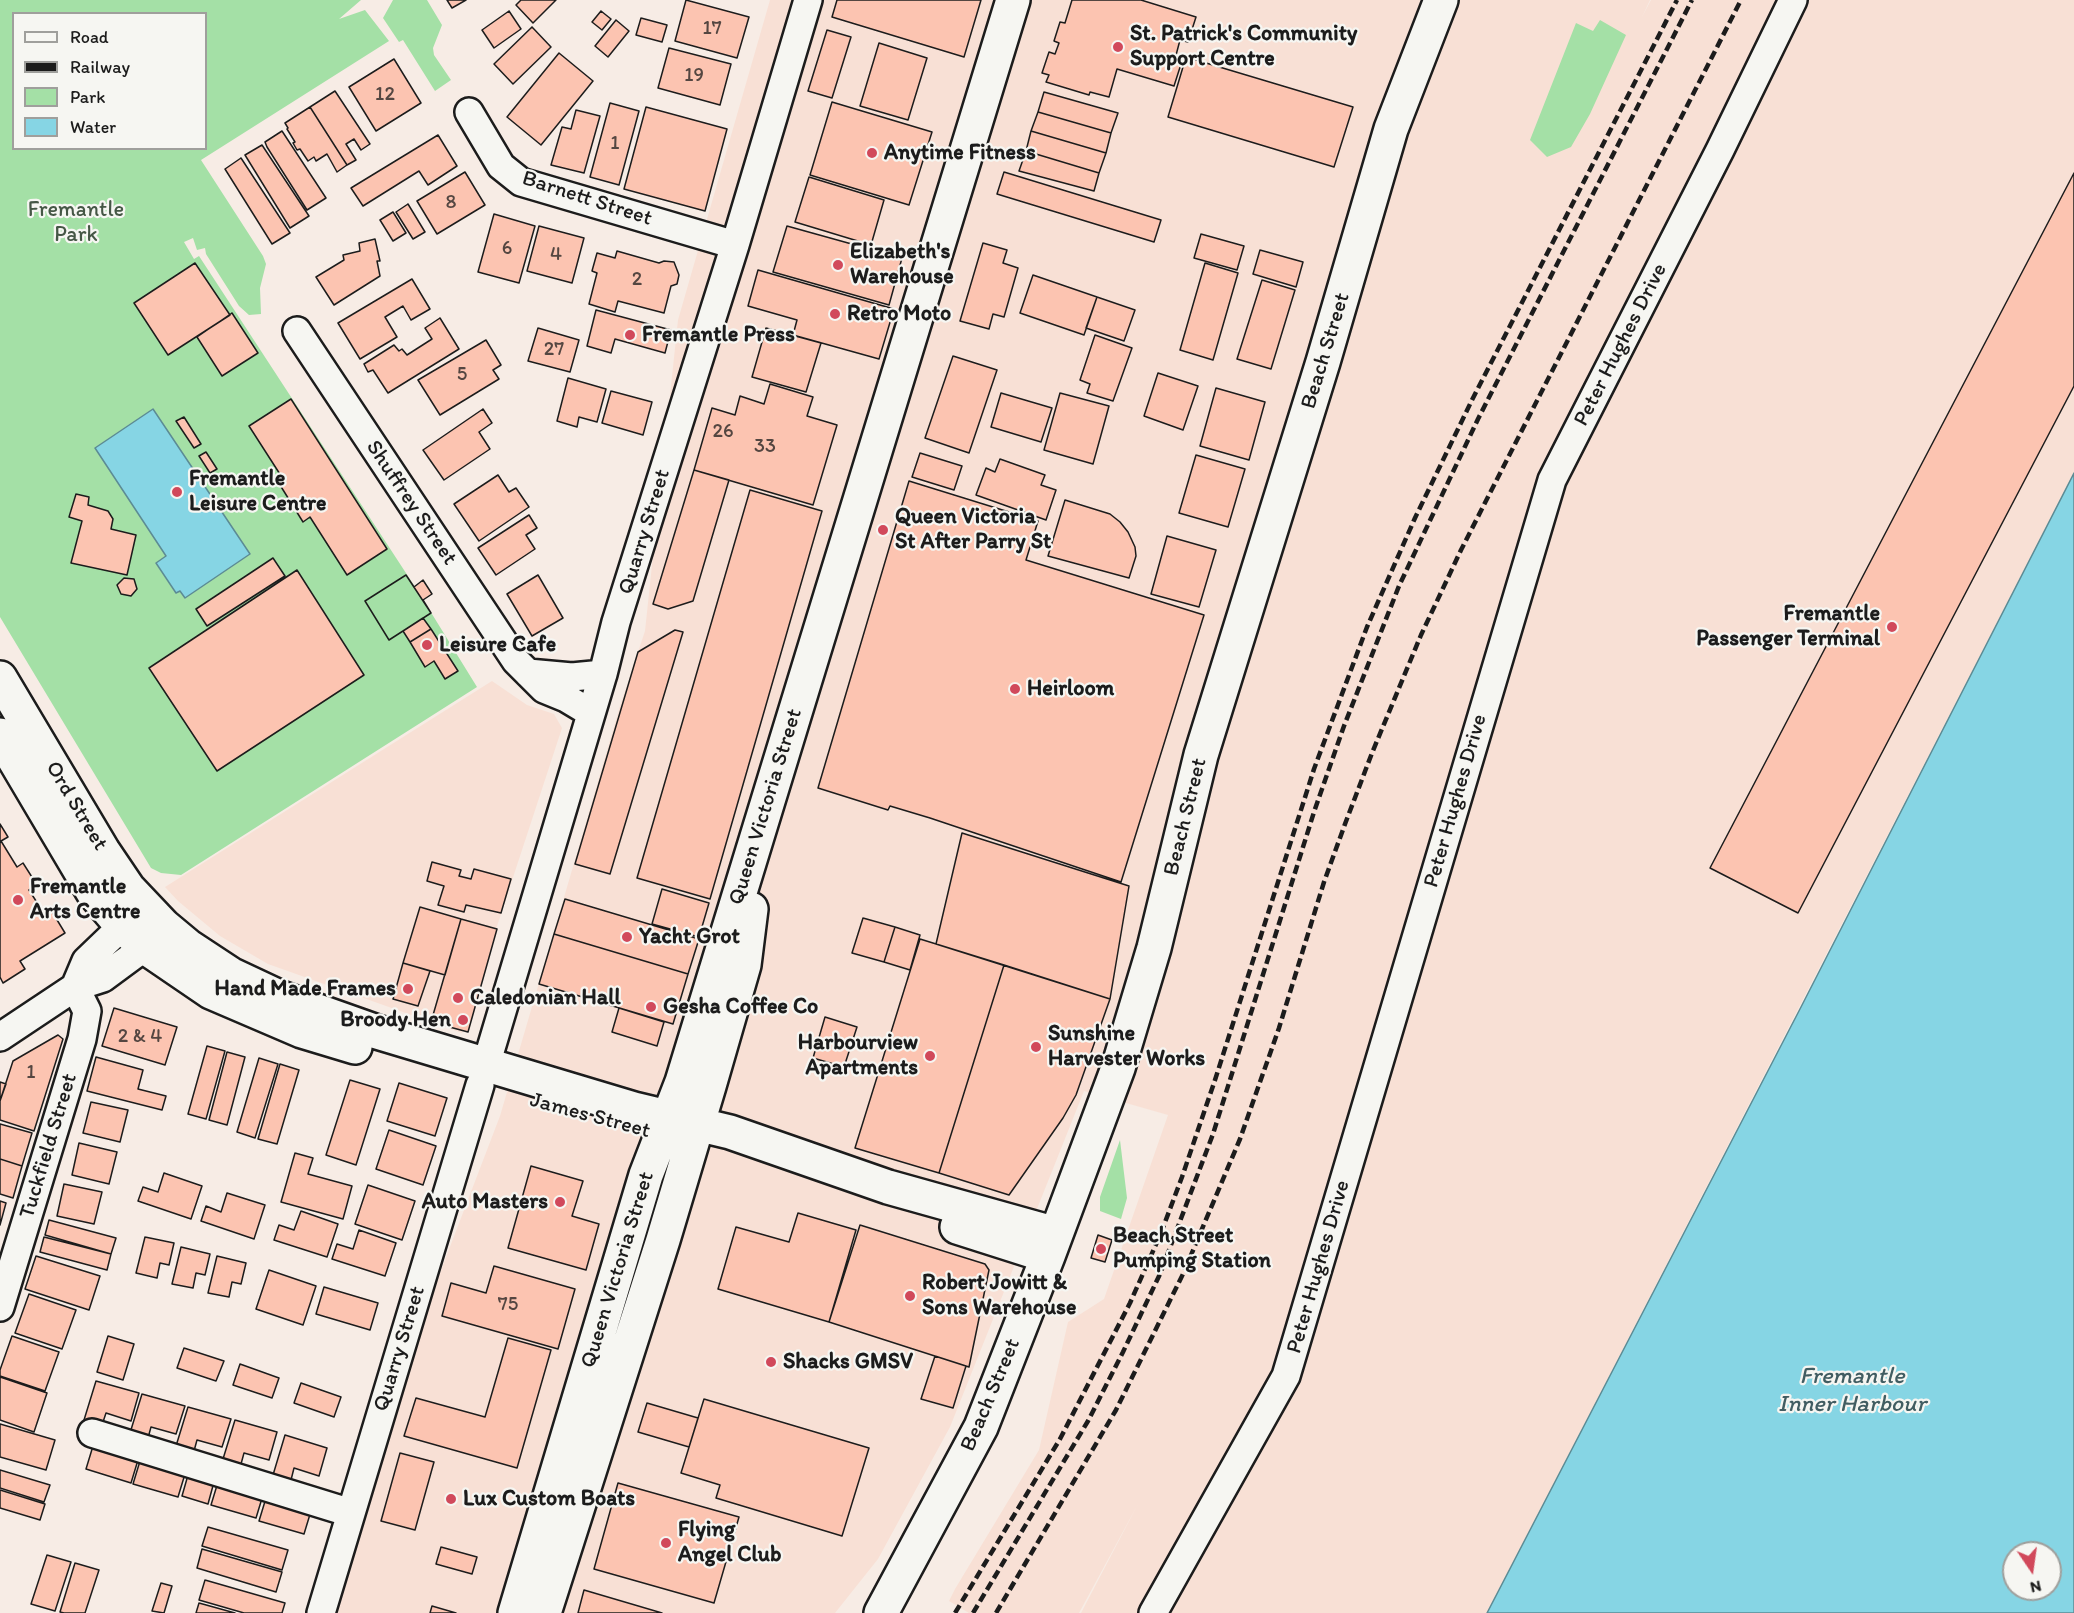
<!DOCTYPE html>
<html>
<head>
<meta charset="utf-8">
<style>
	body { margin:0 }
	#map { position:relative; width:2074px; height:1613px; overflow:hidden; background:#f7ece5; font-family:Itim,sans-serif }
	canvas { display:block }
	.legend { position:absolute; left:12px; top:12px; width:195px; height:138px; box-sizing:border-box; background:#f6f6f2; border:2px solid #9f9f9c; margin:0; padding:8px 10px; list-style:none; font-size:18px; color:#1c1c1c }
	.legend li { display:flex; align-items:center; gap:12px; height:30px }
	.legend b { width:30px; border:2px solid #9f9f9c }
	.north { position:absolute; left:2002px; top:1541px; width:60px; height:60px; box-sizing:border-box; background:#f6f6f2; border:2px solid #9f9f9c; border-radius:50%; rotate:167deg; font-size:16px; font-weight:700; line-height:24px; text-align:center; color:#1c1c1c }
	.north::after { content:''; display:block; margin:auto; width:21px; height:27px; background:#d1495b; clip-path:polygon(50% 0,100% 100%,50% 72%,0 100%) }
</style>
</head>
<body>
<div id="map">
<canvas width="2074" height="1613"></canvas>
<ul class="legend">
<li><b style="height:8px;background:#f6f6f2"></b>Road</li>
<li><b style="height:8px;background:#1c1c1c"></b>Railway</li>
<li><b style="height:16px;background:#a4e0a6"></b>Park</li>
<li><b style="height:16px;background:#86d5e4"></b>Water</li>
</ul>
<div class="north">N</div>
</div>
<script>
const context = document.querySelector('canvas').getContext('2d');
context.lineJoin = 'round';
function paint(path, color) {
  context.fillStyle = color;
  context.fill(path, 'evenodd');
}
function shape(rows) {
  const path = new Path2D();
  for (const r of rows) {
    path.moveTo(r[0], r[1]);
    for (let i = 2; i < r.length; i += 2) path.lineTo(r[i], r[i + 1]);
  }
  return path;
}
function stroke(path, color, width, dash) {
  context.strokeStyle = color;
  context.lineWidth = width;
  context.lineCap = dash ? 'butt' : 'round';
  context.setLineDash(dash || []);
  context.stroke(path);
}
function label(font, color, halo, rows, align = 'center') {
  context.font = font + ' Itim,sans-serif';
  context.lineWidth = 4.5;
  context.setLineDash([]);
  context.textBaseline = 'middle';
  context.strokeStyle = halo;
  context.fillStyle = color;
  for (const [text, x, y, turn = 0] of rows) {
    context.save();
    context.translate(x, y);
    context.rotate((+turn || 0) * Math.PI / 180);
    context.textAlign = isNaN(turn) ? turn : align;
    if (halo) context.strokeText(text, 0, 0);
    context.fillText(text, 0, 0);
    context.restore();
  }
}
const built = shape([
	[770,0,1650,0,1642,17,1651,0,2074,0,2074,473,1487,1613,1081,1613,1138,1504,1079,1613,969,1613,949,1601,955,1589,1039,1450,1068,1322,1104,1299,1168,1115,1084,1091,950,1427,878,1559,835,1613,310,1613,500,1116,620,706,645,631,678,320],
	[492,681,527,705,554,714,562,728,462,1033,268,964,220,936,178,901,165,887]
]);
const green = shape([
	[0,0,361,0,339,19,365,10,389,41,201,160,263,256,266,264,260,288,261,314,249,315,239,306,206,254,205,248,197,250,193,238,184,242,194,259,199,256,419,593,477,687,181,875,161,873,151,868,0,617],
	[14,14,206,14,206,148,14,148],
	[393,0,427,0,442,25,433,48,434,55,451,80,435,91,403,40,399,42,383,18],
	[1600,20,1626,35,1590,114,1571,147,1547,157,1530,140,1576,23,1593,31],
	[1120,1140,1127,1198,1121,1219,1100,1211,1100,1197]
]);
const water = shape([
	[153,409,250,554,185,598,180,591,176,593,156,563,166,556,95,448,153,409],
	[2074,473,2074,1613,1487,1613,1801,1007,2074,473],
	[2014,1553,2050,1553,2050,1589,2014,1589,2014,1553]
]);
const building = shape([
	[447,0,466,0,452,8,447,0],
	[521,0,556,0,533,23,516,5,521,0],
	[686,0,749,17,737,58,675,41,686,0],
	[837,0,981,0,964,57,832,17,837,0],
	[1072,0,1141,0,1196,17,1188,42,1180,40,1175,59,1182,61,1174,86,1117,69,1109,97,1090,92,1089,95,1046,82,1049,75,1042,73,1049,52,1055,54,1059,43,1054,41,1060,22,1065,23,1072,0],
	[509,11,521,29,494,48,482,30,509,11],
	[601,11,611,19,602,30,592,22,601,11],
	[641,18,667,25,662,42,636,35,641,18],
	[616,20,629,31,608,57,595,46,616,20],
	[532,27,551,47,513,84,494,64,532,27],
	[827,30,851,37,832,98,808,91,827,30],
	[879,43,927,58,908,120,860,106,879,43],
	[669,48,731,64,720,105,658,88,669,48],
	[559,53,593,81,541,145,507,117,559,53],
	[1186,57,1353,107,1334,167,1168,117,1186,57],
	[394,59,421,103,376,131,349,87,394,59],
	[335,91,370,144,361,150,354,139,346,144,356,160,347,165,310,107,335,91],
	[1044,92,1118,113,1111,133,1038,112,1044,92],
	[832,102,932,132,909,205,810,175,832,102],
	[610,103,639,111,619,185,590,177,610,103],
	[310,107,347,165,337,172,327,154,316,161,314,157,308,161,300,149,297,150,293,143,295,142,287,129,288,128,285,123,310,107],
	[646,107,727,129,705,211,624,189,646,107],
	[576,110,600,116,584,173,551,165,562,127,571,129,576,110],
	[1038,112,1111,133,1106,153,1031,131,1038,112],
	[282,131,326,198,307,210,267,147,265,142,282,131],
	[1031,131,1106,153,1099,173,1026,151,1031,131],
	[438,135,457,166,428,185,419,171,363,206,351,188,438,135],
	[262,145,309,216,290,228,245,155,262,145],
	[1026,151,1099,173,1094,191,1019,171,1026,151],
	[241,158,290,233,272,244,225,169,241,158],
	[465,172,485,205,437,234,417,201,465,172],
	[1004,172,1161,220,1154,242,997,194,1004,172],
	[2074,173,2074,386,1798,913,1710,868,2074,173],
	[809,177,884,200,871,245,795,222,809,177],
	[408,204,425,232,413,239,396,212,408,204],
	[393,212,406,233,393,241,380,220,393,212],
	[494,214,535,226,519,283,478,272,494,214],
	[539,226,584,238,572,283,527,271,539,226],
	[787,226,902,258,889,305,773,272,787,226],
	[1201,234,1244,246,1237,270,1194,258,1201,234],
	[375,239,380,261,377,261,380,276,334,305,316,277,344,260,343,255,360,251,359,243,375,239],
	[983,243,1007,250,1003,263,1018,268,1004,317,993,314,989,329,960,321,983,243],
	[1260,250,1303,262,1296,287,1253,274,1260,250],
	[617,251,659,263,664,261,674,262,679,275,677,284,671,286,664,313,618,301,615,312,589,304,597,273,592,271,597,253,615,258,617,251],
	[195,263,230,315,168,355,134,303,195,263],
	[1205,263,1238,273,1213,360,1180,350,1205,263],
	[758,270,894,309,879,359,793,335,797,320,748,306,758,270],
	[1033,275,1097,297,1084,335,1020,313,1033,275],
	[412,279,430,309,411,320,403,306,385,317,397,337,360,359,338,323,412,279],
	[1262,280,1295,290,1271,369,1237,359,1262,280],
	[1097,297,1135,310,1124,341,1086,328,1097,297],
	[596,310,671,330,665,353,615,339,611,353,587,346,596,310],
	[232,313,258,353,222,376,197,337,232,313],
	[440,318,459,349,388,393,373,370,368,372,364,364,394,345,399,351,402,349,407,355,432,339,425,328,440,318],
	[538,328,579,340,570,372,528,361,538,328],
	[766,328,821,343,806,392,752,377,766,328],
	[1095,335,1132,348,1113,401,1087,393,1090,384,1080,380,1095,335],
	[486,340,501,365,493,370,499,379,440,415,418,380,486,340],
	[953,356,997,370,969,453,925,438,953,356],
	[1158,373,1198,386,1183,430,1144,416,1158,373],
	[568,378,606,389,597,422,579,417,577,427,557,421,568,378],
	[770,384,813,397,807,416,837,425,813,505,694,470,712,408,735,415,740,396,764,404,770,384],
	[1216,388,1265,402,1249,460,1200,446,1216,388],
	[611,391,652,402,643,435,602,423,611,391],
	[1001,393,1052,408,1041,442,991,427,1001,393],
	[1060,393,1109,406,1093,464,1044,450,1060,393],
	[291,399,387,549,347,575,310,517,303,522,280,485,285,482,249,426,291,399],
	[483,409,492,423,479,432,490,449,444,480,423,450,483,409],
	[184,417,201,444,194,448,176,421,184,417],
	[206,452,217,469,210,473,199,456,206,452],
	[920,453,962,466,954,490,912,477,920,453],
	[1196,455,1245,469,1228,527,1179,513,1196,455],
	[1000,459,1045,475,1041,485,1056,490,1046,520,976,495,986,468,995,472,1000,459],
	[694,470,729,480,693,601,668,609,653,604,694,470],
	[498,475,509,492,516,488,529,507,479,541,454,504,498,475],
	[909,481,1038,521,1026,560,1204,615,1121,882,930,818,890,806,888,810,818,788,909,481],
	[750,490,822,511,710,899,637,878,750,490],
	[76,494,89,497,88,505,108,511,113,519,111,529,136,535,127,575,71,563,82,521,69,517,76,494],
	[1065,500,1110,514,1120,522,1128,532,1135,547,1136,556,1129,578,1048,556,1065,500],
	[529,515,537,528,526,535,535,549,496,575,478,548,529,515],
	[1167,536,1216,550,1199,607,1151,594,1167,536],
	[273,558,285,576,207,626,196,609,273,558],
	[297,570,364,675,217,771,149,668,297,570],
	[406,575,414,587,423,580,432,594,423,600,431,613,389,640,365,601,406,575],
	[406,575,431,613,389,640,365,601,406,575],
	[538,575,563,618,532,636,507,594,538,575],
	[124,578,134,579,137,589,131,596,121,594,117,585,124,578],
	[423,618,431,629,410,642,403,631,423,618],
	[431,629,458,671,445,679,434,661,425,667,410,642,431,629],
	[675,630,683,632,610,874,575,864,638,652,675,630],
	[0,824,8,837,1,841,17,867,23,863,37,885,29,890,45,915,51,910,65,933,20,961,25,969,3,983,0,977,0,824],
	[962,833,1129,886,1110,999,936,944,962,833],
	[432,862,461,870,459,876,471,879,474,869,511,879,501,913,466,905,464,912,438,905,444,886,427,881,432,862],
	[662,889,709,903,699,937,652,924,662,889],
	[565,899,699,939,688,974,554,934,565,899],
	[420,907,461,919,445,975,403,963,420,907],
	[863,918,895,927,884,962,852,953,863,918],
	[461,919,497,929,468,1032,431,1022,461,919],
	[895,927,920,935,910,970,884,962,895,927],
	[554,934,688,974,673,1024,539,984,554,934],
	[920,939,1004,965,939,1173,855,1148,920,939],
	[403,963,430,971,418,1006,393,999,403,963],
	[1004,965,1110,999,1076,1095,1063,1118,1009,1195,939,1173,1004,965],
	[114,1008,177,1027,165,1065,102,1046,114,1008],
	[619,1008,664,1022,657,1046,612,1032,619,1008],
	[825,1017,857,1027,844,1067,813,1058,825,1017],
	[58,1035,63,1039,34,1131,0,1120,0,1101,13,1061,58,1035],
	[207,1046,225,1051,206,1119,188,1114,207,1046],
	[227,1052,245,1057,227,1125,209,1120,227,1052],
	[96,1057,143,1070,138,1089,166,1096,162,1110,87,1091,96,1057],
	[259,1058,278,1064,255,1138,237,1132,259,1058],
	[280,1064,299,1070,277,1144,258,1139,280,1064],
	[350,1080,380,1089,356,1165,326,1155,350,1080],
	[0,1082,6,1084,0,1101,0,1082],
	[399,1083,447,1098,435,1136,387,1121,399,1083],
	[91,1102,128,1110,120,1142,83,1133,91,1102],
	[0,1124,32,1133,22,1166,0,1159,0,1124],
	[389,1130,436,1146,423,1185,376,1169,389,1130],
	[79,1143,117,1152,109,1184,72,1175,79,1143],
	[295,1153,313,1158,308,1174,352,1186,343,1219,281,1202,295,1153],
	[0,1159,22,1166,13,1198,0,1194,0,1159],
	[531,1166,583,1181,572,1216,599,1224,586,1270,508,1248,531,1166],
	[164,1173,202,1186,191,1219,138,1201,143,1187,158,1192,164,1173],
	[64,1184,102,1192,94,1224,57,1216,64,1184],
	[368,1185,415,1201,402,1240,355,1224,368,1185],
	[227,1193,265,1205,254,1239,201,1221,206,1206,221,1212,227,1193],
	[0,1201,6,1203,0,1225,0,1201],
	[301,1211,338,1224,327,1257,274,1240,279,1225,294,1230,301,1211],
	[798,1213,856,1230,829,1322,718,1289,736,1227,789,1242,798,1213],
	[49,1220,116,1238,111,1254,45,1235,49,1220],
	[860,1225,985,1264,989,1270,969,1367,829,1322,860,1225],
	[359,1230,396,1243,385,1276,332,1259,337,1244,353,1249,359,1230],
	[1098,1235,1112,1240,1105,1262,1091,1258,1098,1235],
	[44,1237,111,1254,107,1270,40,1252,44,1237],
	[145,1237,174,1243,169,1265,160,1263,157,1278,136,1273,145,1237],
	[181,1247,210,1254,205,1275,196,1273,193,1288,172,1284,181,1247],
	[36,1256,100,1276,89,1310,25,1289,36,1256],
	[217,1256,246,1263,241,1284,232,1282,229,1297,208,1293,217,1256],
	[494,1266,575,1289,558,1349,442,1316,451,1283,486,1293,494,1266],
	[269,1270,316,1286,303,1325,256,1309,269,1270],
	[324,1287,378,1303,370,1330,316,1314,324,1287],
	[29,1294,76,1310,62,1349,15,1333,29,1294],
	[12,1336,59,1352,45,1391,0,1376,0,1370,12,1336],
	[108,1336,134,1344,123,1380,97,1372,108,1336],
	[508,1338,551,1350,517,1468,404,1436,416,1398,485,1417,508,1338],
	[184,1348,224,1361,216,1381,177,1368,184,1348],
	[935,1356,966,1366,953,1408,921,1399,935,1356],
	[240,1364,279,1378,272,1398,233,1385,240,1364],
	[0,1377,47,1393,34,1432,0,1420,0,1377],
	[96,1381,139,1393,131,1421,106,1413,102,1425,84,1420,96,1381],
	[301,1383,341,1397,334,1417,294,1403,301,1383],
	[142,1394,185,1406,176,1434,151,1427,148,1438,130,1433,142,1394],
	[704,1399,869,1448,842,1536,716,1498,720,1485,681,1473,704,1399],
	[647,1403,698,1418,689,1447,638,1432,647,1403],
	[188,1407,231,1419,222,1447,197,1440,194,1451,176,1446,188,1407],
	[235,1420,277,1432,269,1460,244,1453,241,1464,223,1459,235,1420],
	[0,1424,55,1440,46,1470,0,1457,0,1424],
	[285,1435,327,1448,319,1476,294,1468,291,1480,273,1475,285,1435],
	[93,1446,138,1460,131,1483,86,1469,93,1446],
	[400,1453,434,1462,415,1530,381,1521,400,1453],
	[140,1461,185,1474,178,1497,133,1484,140,1461],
	[0,1470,50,1485,44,1502,0,1488,0,1470],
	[188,1475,214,1482,208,1504,182,1496,188,1475],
	[218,1482,263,1495,256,1518,211,1505,218,1482],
	[618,1483,739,1517,714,1603,594,1569,618,1483],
	[0,1490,45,1504,40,1520,0,1508,0,1490],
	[266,1498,311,1511,304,1534,259,1521,266,1498],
	[208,1527,288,1550,282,1570,202,1546,208,1527],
	[441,1547,477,1557,472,1574,436,1564,441,1547],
	[202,1549,282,1572,276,1592,197,1568,202,1549],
	[47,1555,71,1562,55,1611,31,1604,47,1555],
	[75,1563,99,1570,85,1613,64,1613,60,1612,75,1563],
	[205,1580,285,1603,282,1613,244,1613,199,1600,205,1580],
	[161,1583,172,1586,164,1613,152,1611,161,1583],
	[584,1590,662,1613,578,1613,584,1590],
	[199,1603,235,1613,196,1613,199,1603],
	[432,1606,456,1613,430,1613,432,1606]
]);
const street = shape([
	[469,112,501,166,521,182,735,245],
	[297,331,516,661,544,689,566,698,591,713],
	[528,673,572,677,603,674],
	[75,987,86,961,136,913],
	[0,1037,75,987,103,978,145,947,159,932],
	[486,1065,603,674,616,622,735,245,808,0],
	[0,1307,82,1039,87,1011,75,987],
	[92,1433,351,1513],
	[321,1613,480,1085],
	[1153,1613,1286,1376,1552,480,1720,150,1793,0]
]);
const secondary = shape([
	[0,678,103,851,128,888,164,926,188,946,232,975,281,998,377,1032,634,1109,730,1132,888,1187,1056,1234],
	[0,735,93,892,122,926,145,947,211,992,302,1031,355,1047],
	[957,1227,1048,1256],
	[515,1613,646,1175,682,1082,1013,0],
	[544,1613,663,1240,709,1086,744,965,751,909],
	[881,1613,981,1427,1048,1256,1118,1068,1154,948,1201,755,1323,362,1391,129,1441,0]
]);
const rail = shape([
	[955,1613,1060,1439,1130,1303,1161,1233,1182,1177,1215,1080,1314,769,1367,627,1415,518,1472,400,1677,0],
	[973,1613,1088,1421,1123,1352,1160,1274,1213,1134,1314,812,1344,726,1399,586,1478,419,1692,0],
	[996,1613,1116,1410,1183,1274,1240,1139,1279,1028,1324,882,1345,824,1372,753,1421,635,1461,550,1741,0]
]);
const markers = [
	[1118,47,6,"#d1495b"],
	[872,153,6,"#d1495b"],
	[838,265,6,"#d1495b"],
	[835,314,6,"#d1495b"],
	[630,335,6,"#d1495b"],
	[177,492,6,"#d1495b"],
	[883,530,6,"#d1495b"],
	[1892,627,6,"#d1495b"],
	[427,645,6,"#d1495b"],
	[1015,689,6,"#d1495b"],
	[18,900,6,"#d1495b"],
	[627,937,6,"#d1495b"],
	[408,989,6,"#d1495b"],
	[458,998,6,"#d1495b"],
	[651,1007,6,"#d1495b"],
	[463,1020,6,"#d1495b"],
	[1036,1047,6,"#d1495b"],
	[930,1056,6,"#d1495b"],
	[560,1202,6,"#d1495b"],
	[1101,1249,6,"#d1495b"],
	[910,1296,6,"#d1495b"],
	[771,1362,6,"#d1495b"],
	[451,1499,6,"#d1495b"],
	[666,1543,6,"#d1495b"]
];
const numberNames = [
	["17",712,29],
	["19",694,76],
	["12",385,95],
	["1",615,144],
	["8",451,203],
	["6",507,249],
	["4",556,255],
	["2",637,280],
	["27",554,350],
	["5",462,375],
	["26",723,432],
	["33",765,447],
	["2 & 4",140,1037],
	["1",31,1073],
	["75",508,1305]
];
const poiNames = [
	["St. Patrick's Community",1130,34],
	["Support Centre",1130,59],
	["Anytime Fitness",884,153],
	["Elizabeth's",850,252],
	["Warehouse",850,277],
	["Retro Moto",847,314],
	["Fremantle Press",642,335],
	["Fremantle",189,479],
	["Leisure Centre",189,504],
	["Queen Victoria",895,517],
	["St After Parry St",895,542],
	["Fremantle",1880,614,"right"],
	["Passenger Terminal",1880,639,"right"],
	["Leisure Cafe",439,645],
	["Heirloom",1027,689],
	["Fremantle",30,887],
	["Arts Centre",30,912],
	["Yacht Grot",639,937],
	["Hand Made Frames",396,989,"right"],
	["Caledonian Hall",470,998],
	["Gesha Coffee Co",663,1007],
	["Broody Hen",451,1020,"right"],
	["Sunshine",1048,1034],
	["Harvester Works",1048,1059],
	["Harbourview",918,1043,"right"],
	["Apartments",918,1068,"right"],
	["Auto Masters",548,1202,"right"],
	["Beach Street",1113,1236],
	["Pumping Station",1113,1261],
	["Robert Jowitt &",922,1283],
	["Sons Warehouse",922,1308],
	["Shacks GMSV",783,1362],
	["Lux Custom Boats",463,1499],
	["Flying",678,1530],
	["Angel Club",678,1555]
];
const streetNames = [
	["Barnett Street",587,199,18],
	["Peter Hughes Drive",1621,345,-63],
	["Beach Street",1326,351,-73],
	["Shuffrey Street",411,503,56],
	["Quarry Street",645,532,-73],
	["Peter Hughes Drive",1456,801,-74],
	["Ord Street",76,806,59],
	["Queen Victoria Street",766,807,-73],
	["Beach Street",1186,817,-76],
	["James Street",590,1116,15],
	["Tuckfield Street",49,1146,-73],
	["Peter Hughes Drive",1319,1267,-74],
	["Queen Victoria Street",618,1270,-73],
	["Quarry Street",400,1349,-73],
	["Beach Street",991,1395,-67]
];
const parkNames = [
	["Fremantle",76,210],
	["Park",76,235]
];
const waterNames = [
	["Fremantle",1852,1377],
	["Inner Harbour",1852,1405]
];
paint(built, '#f8e0d5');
paint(green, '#a4e0a6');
paint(water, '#86d5e4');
stroke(water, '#5c8b94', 1.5);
paint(building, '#fcc4b1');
stroke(building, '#1c1c1c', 1.5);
stroke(street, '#1c1c1c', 32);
stroke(secondary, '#1c1c1c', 38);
stroke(street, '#f6f6f2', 27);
stroke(secondary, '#f6f6f2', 33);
stroke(rail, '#1c1c1c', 4.5, [9, 4.5]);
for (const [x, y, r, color] of markers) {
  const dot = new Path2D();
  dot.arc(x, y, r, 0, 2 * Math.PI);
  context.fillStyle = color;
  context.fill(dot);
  stroke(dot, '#f6f6f2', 2);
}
label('20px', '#544641', null, numberNames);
label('bold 22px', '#1c1c1c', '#f6f6f2', poiNames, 'left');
label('22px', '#1c1c1c', '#f6f6f2', streetNames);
label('22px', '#455745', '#f6f6f2', parkNames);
label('italic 24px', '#415d62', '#f6f6f2', waterNames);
</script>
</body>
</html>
